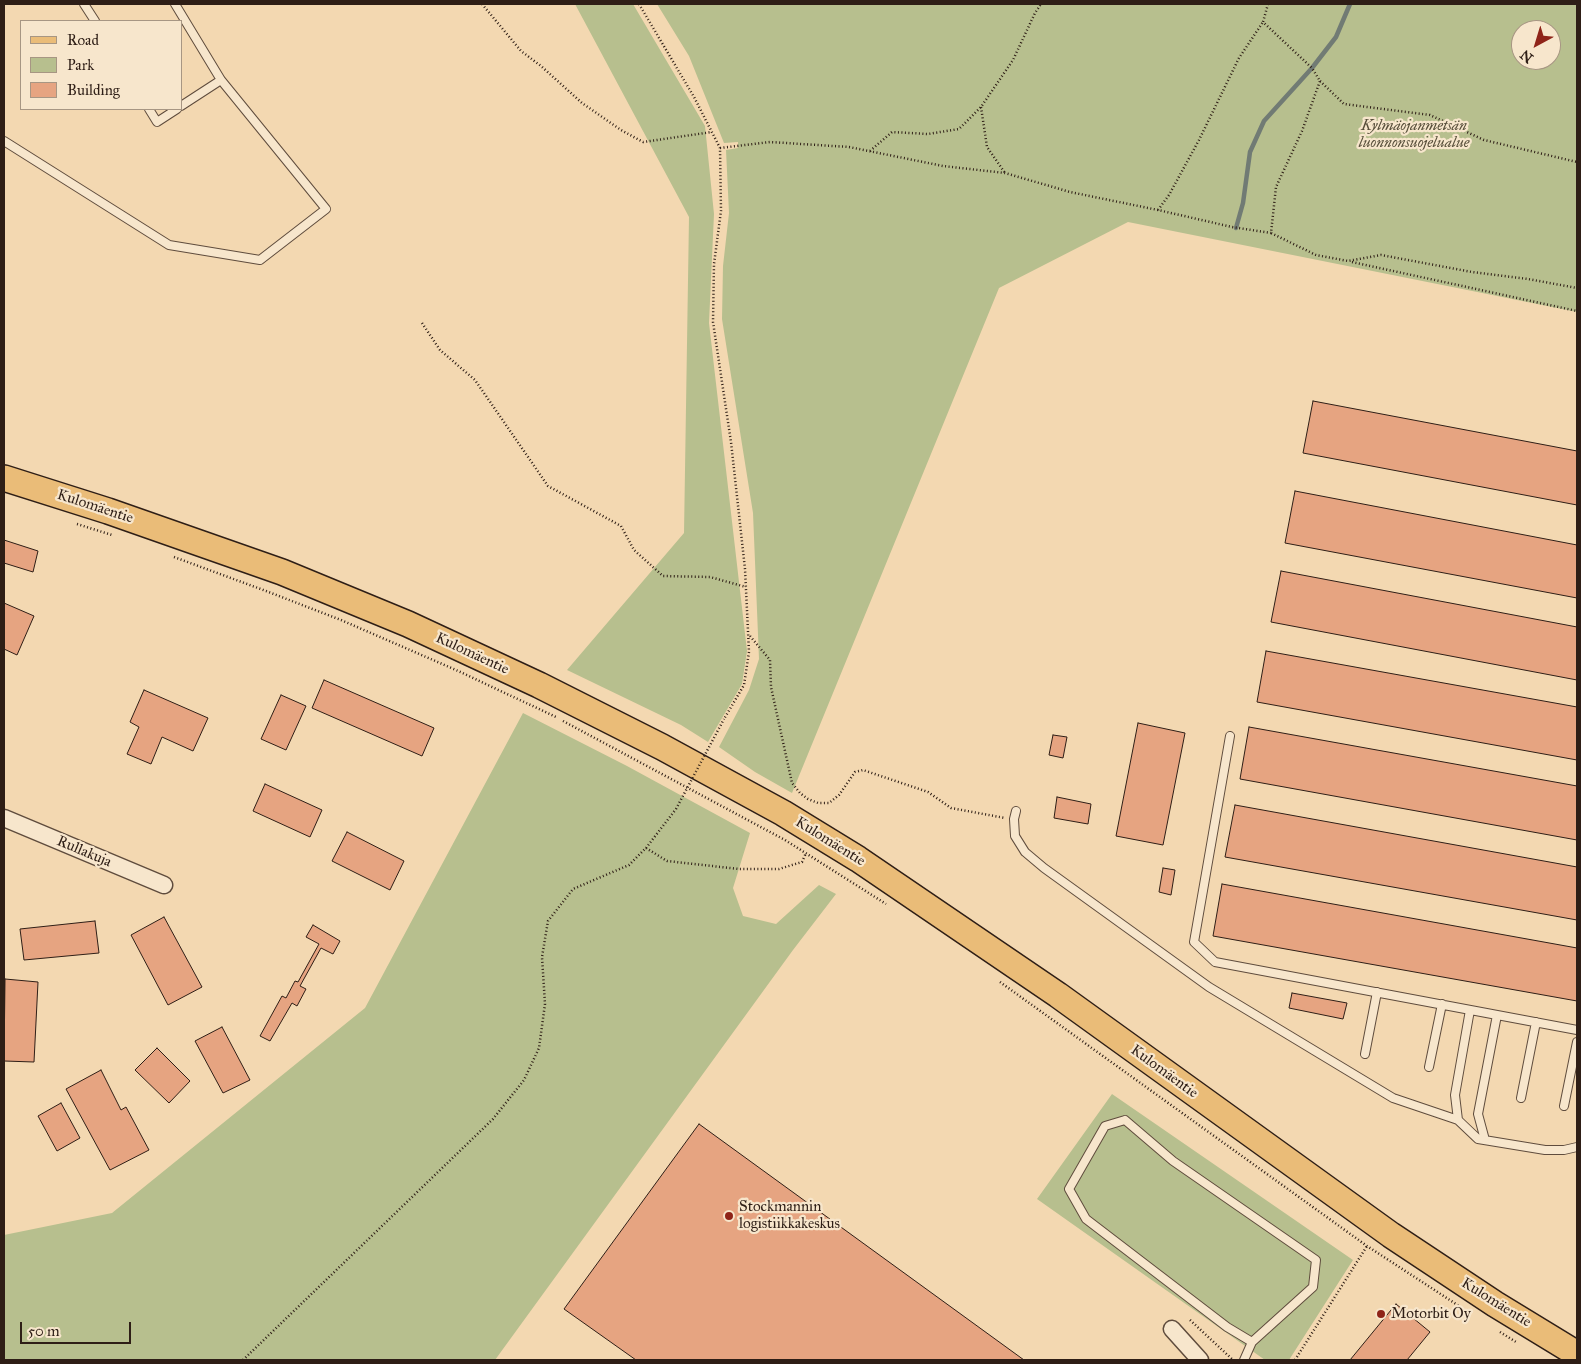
<!DOCTYPE html>
<html>
<head>
<meta charset="utf-8">
<style>
	body { margin:0 }
	#map { position:relative; width:1581px; height:1364px; overflow:hidden; background:#f3d8b1; font-family:"IM FELL Great Primer",serif }
	canvas { display:block }
	.frame { position:absolute; inset:0; border:5px solid #2e1e16; pointer-events:none }
	.legend { position:absolute; left:20px; top:20px; width:162px; height:90px; box-sizing:border-box; background:#f7e6cc; border:1px solid #a79683; margin:0; padding:6px 9px; list-style:none; font-size:15px; color:#2e1e16 }
	.legend li { display:flex; align-items:center; gap:10px; height:25px }
	.legend b { width:25px; border:1px solid #a79683 }
	.north { position:absolute; left:1511px; top:20px; width:50px; height:50px; box-sizing:border-box; background:#f7e6cc; border:1px solid #a79683; border-radius:50%; rotate:219deg; font-size:14px; font-weight:700; line-height:20px; text-align:center; color:#2e1e16 }
	.north::after { content:''; display:block; margin:auto; width:18px; height:22px; background:#8f2418; clip-path:polygon(50% 0,100% 100%,50% 72%,0 100%) }
	.scale { position:absolute; left:20px; top:1322px; width:111px; height:22px; box-sizing:border-box; border:2px solid #2e1e16; border-top:0; padding-left:6px; font-size:15px; line-height:18px; white-space:nowrap; color:#2e1e16; -webkit-text-stroke:4px #f7e6cc; paint-order:stroke }
</style>
</head>
<body>
<div id="map">
<canvas width="1581" height="1364"></canvas>
<div class="frame"></div>
<ul class="legend">
<li><b style="height:6px;background:#eabc78"></b>Road</li>
<li><b style="height:14px;background:#b7bf8e"></b>Park</li>
<li><b style="height:14px;background:#e6a481"></b>Building</li>
</ul>
<div class="north">N</div>
<div class="scale">50 m</div>
</div>
<script>
const context = document.querySelector('canvas').getContext('2d');
context.lineJoin = 'round';
function paint(path, color) {
  context.fillStyle = color;
  context.fill(path, 'evenodd');
}
function shape(rows) {
  const path = new Path2D();
  for (const r of rows) {
    path.moveTo(r[0], r[1]);
    for (let i = 2; i < r.length; i += 2) path.lineTo(r[i], r[i + 1]);
  }
  return path;
}
function stroke(path, color, width, dash) {
  context.strokeStyle = color;
  context.lineWidth = width;
  context.lineCap = dash ? 'butt' : 'round';
  context.setLineDash(dash || []);
  context.stroke(path);
}
function label(font, color, halo, rows, align = 'center') {
  context.font = font + ' "IM FELL Great Primer",serif';
  context.lineWidth = 4.5;
  context.setLineDash([]);
  context.textBaseline = 'middle';
  context.strokeStyle = halo;
  context.fillStyle = color;
  for (const [text, x, y, turn = 0] of rows) {
    context.save();
    context.translate(x, y);
    context.rotate((+turn || 0) * Math.PI / 180);
    context.textAlign = isNaN(turn) ? turn : align;
    if (halo) context.strokeText(text, 0, 0);
    context.fillText(text, 0, 0);
    context.restore();
  }
}
const green = shape([
	[575,4,633,4,705,126,714,214,709,323,747,651,742,684,708,742,681,725,567,670,684,533,689,217],
	[657,4,1577,4,1577,312,1128,222,999,288,792,793,755,772,719,747,749,690,759,659,753,513,722,319,723,266,729,213,726,150,738,148,738,142,724,143,689,56],
	[1521,30,1551,30,1551,60,1521,60],
	[523,713,627,766,750,833,733,888,743,916,776,924,819,885,836,894,793,950,495,1360,4,1360,4,1235,112,1213,365,1008],
	[1112,1094,1353,1260,1289,1360,1265,1360,1037,1199]
]);
const stream = shape([
	[1236,228,1243,203,1250,152,1264,121,1312,68,1336,37,1350,4]
]);
const building = shape([
	[1313,401,1577,451,1577,505,1303,453,1313,401],
	[1295,491,1577,545,1577,598,1285,543,1295,491],
	[4,540,38,551,33,572,4,563,4,540],
	[1281,571,1577,627,1577,680,1271,622,1281,571],
	[4,603,34,616,17,655,4,649,4,603],
	[1266,651,1577,707,1577,760,1257,702,1266,651],
	[324,680,434,728,422,756,312,708,324,680],
	[144,690,208,718,193,751,162,737,151,764,127,754,139,727,130,722,144,690],
	[281,695,306,706,286,750,261,739,281,695],
	[1138,723,1185,733,1163,845,1116,836,1138,723],
	[1249,727,1577,786,1577,840,1240,779,1249,727],
	[1053,735,1067,737,1063,758,1049,755,1053,735],
	[265,784,322,810,310,837,253,811,265,784],
	[1057,797,1091,804,1088,824,1054,818,1057,797],
	[1235,805,1577,867,1577,920,1225,857,1235,805],
	[347,832,404,861,390,890,332,861,347,832],
	[1163,868,1175,870,1171,895,1159,892,1163,868],
	[1222,884,1577,948,1577,1001,1213,936,1222,884],
	[164,917,202,987,168,1005,131,935,164,917],
	[95,921,99,953,24,960,20,929,95,921],
	[313,925,340,941,333,954,321,948,300,986,306,989,297,1006,292,1003,270,1041,260,1036,282,996,286,998,295,981,298,982,319,944,306,937,313,925],
	[5,979,38,982,34,1062,4,1061,5,979],
	[1292,993,1347,1003,1343,1019,1289,1008,1292,993],
	[222,1027,250,1080,223,1093,195,1041,222,1027],
	[157,1048,190,1081,169,1103,135,1070,157,1048],
	[101,1070,121,1110,126,1107,149,1150,110,1170,66,1089,101,1070],
	[61,1103,80,1138,57,1151,38,1116,61,1103],
	[699,1124,1024,1360,636,1360,564,1309,699,1124],
	[1396,1304,1430,1332,1407,1360,1350,1360,1396,1304]
]);
const path = shape([
	[482,4,521,51,541,66,582,103,621,130,643,142,712,132],
	[639,4,694,97,720,148,721,211,714,264,713,322,731,442,745,569,749,652,744,685,724,719],
	[1268,4,1263,22,1312,68,1320,81,1302,131,1276,187,1271,233,1316,255,1348,261,1381,255,1472,272,1528,279,1577,288],
	[1320,81,1344,104,1430,115,1484,140,1577,162],
	[981,107,987,147,1005,173],
	[720,148,770,142,849,147,943,166,1005,173,1070,192,1158,210,1232,227,1271,233],
	[870,151,892,132,928,134,959,129,981,107,1013,60,1035,13,1041,4],
	[1158,210,1169,195,1199,140,1239,58,1263,22],
	[1352,262,1577,311],
	[422,323,440,350,475,380,548,486,621,526,634,550,663,576,710,577,746,587],
	[77,524,112,535],
	[174,557,266,591,341,620,456,670,556,717],
	[750,636,770,660,771,687,792,783,800,793,808,799,818,803,829,803,839,795,855,772,863,770,928,792,951,808,1005,818],
	[563,721,785,840,886,904],
	[646,848,667,861,739,869,779,869,802,862,806,853],
	[1000,982,1367,1246,1459,1306],
	[1190,1320,1233,1360],
	[1500,1332,1516,1342],
	[243,1360,493,1119,524,1080,539,1048,545,1004,542,957,548,921,573,889,629,865,646,848,676,809],
	[1295,1360,1367,1246]
]);
const lane = shape([
	[84,4,95,21],
	[181,106,221,80],
	[149,109,157,122,177,109],
	[4,141,169,245,260,260,326,209,221,80,175,4],
	[1230,736,1194,942,1215,962,1577,1030],
	[1016,811,1014,819,1015,836,1025,852,1044,868,1209,987,1393,1098,1458,1120,1478,1139,1545,1150,1564,1150,1577,1147],
	[1365,1054,1377,992],
	[1429,1067,1442,1004],
	[1521,1098,1536,1022],
	[1564,1106,1577,1042],
	[1125,1120,1173,1161,1316,1260,1313,1287,1252,1342,1227,1327,1086,1219,1069,1189,1105,1126,1125,1120],
	[1458,1120,1455,1095,1470,1010],
	[1485,1140,1478,1114,1497,1015],
	[1244,1360,1252,1342]
]);
const street = shape([
	[4,818,164,885],
	[1172,1329,1200,1360]
]);
const primary = shape([
	[4,478,108,511,282,572,408,624,539,685,662,747,783,813,858,859,1058,995,1391,1235,1495,1304,1577,1354]
]);
const pathBridge = shape([
	[676,809,724,719]
]);
const markers = [
	[729,1216,5,"#8f2418"],
	[1381,1314,5,"#8f2418"]
];
const parkNames = [
	["Kylmäojanmetsän",1414,126],
	["luonnonsuojelualue",1414,143]
];
const streetNames = [
	["Kulomäentie",95,507,18],
	["Kulomäentie",472,654,25],
	["Kulomäentie",830,842,32],
	["Rullakuja",84,852,23],
	["Kulomäentie",1164,1072,36],
	["Kulomäentie",1496,1303,32]
];
const poiNames = [
	["Stockmannin",739,1207],
	["logistiikkakeskus",739,1224],
	["Motorbit Oy",1391,1314]
];
paint(green, '#b7bf8e');
stroke(stream, '#717b74', 4.5);
paint(building, '#e6a481');
stroke(building, '#2e1e16', 1);
stroke(lane, '#5f4c3d', 10);
stroke(street, '#5f4c3d', 19);
stroke(primary, '#2e1e16', 28);
stroke(path, '#2e1e16', 2.5, [1, 2.5]);
stroke(lane, '#f7e6cc', 8);
stroke(street, '#f7e6cc', 16);
stroke(primary, '#eabc78', 25);
stroke(pathBridge, '#2e1e16', 2.5, [1, 2.5]);
for (const [x, y, r, color] of markers) {
  const dot = new Path2D();
  dot.arc(x, y, r, 0, 2 * Math.PI);
  context.fillStyle = color;
  context.fill(dot);
  stroke(dot, '#f7e6cc', 2);
}
label('italic 15px', '#574e3a', '#f7e6cc', parkNames);
label('15px', '#2e1e16', '#f7e6cc', streetNames);
label('15px', '#2e1e16', '#f7e6cc', poiNames, 'left');
</script>
</body>
</html>
